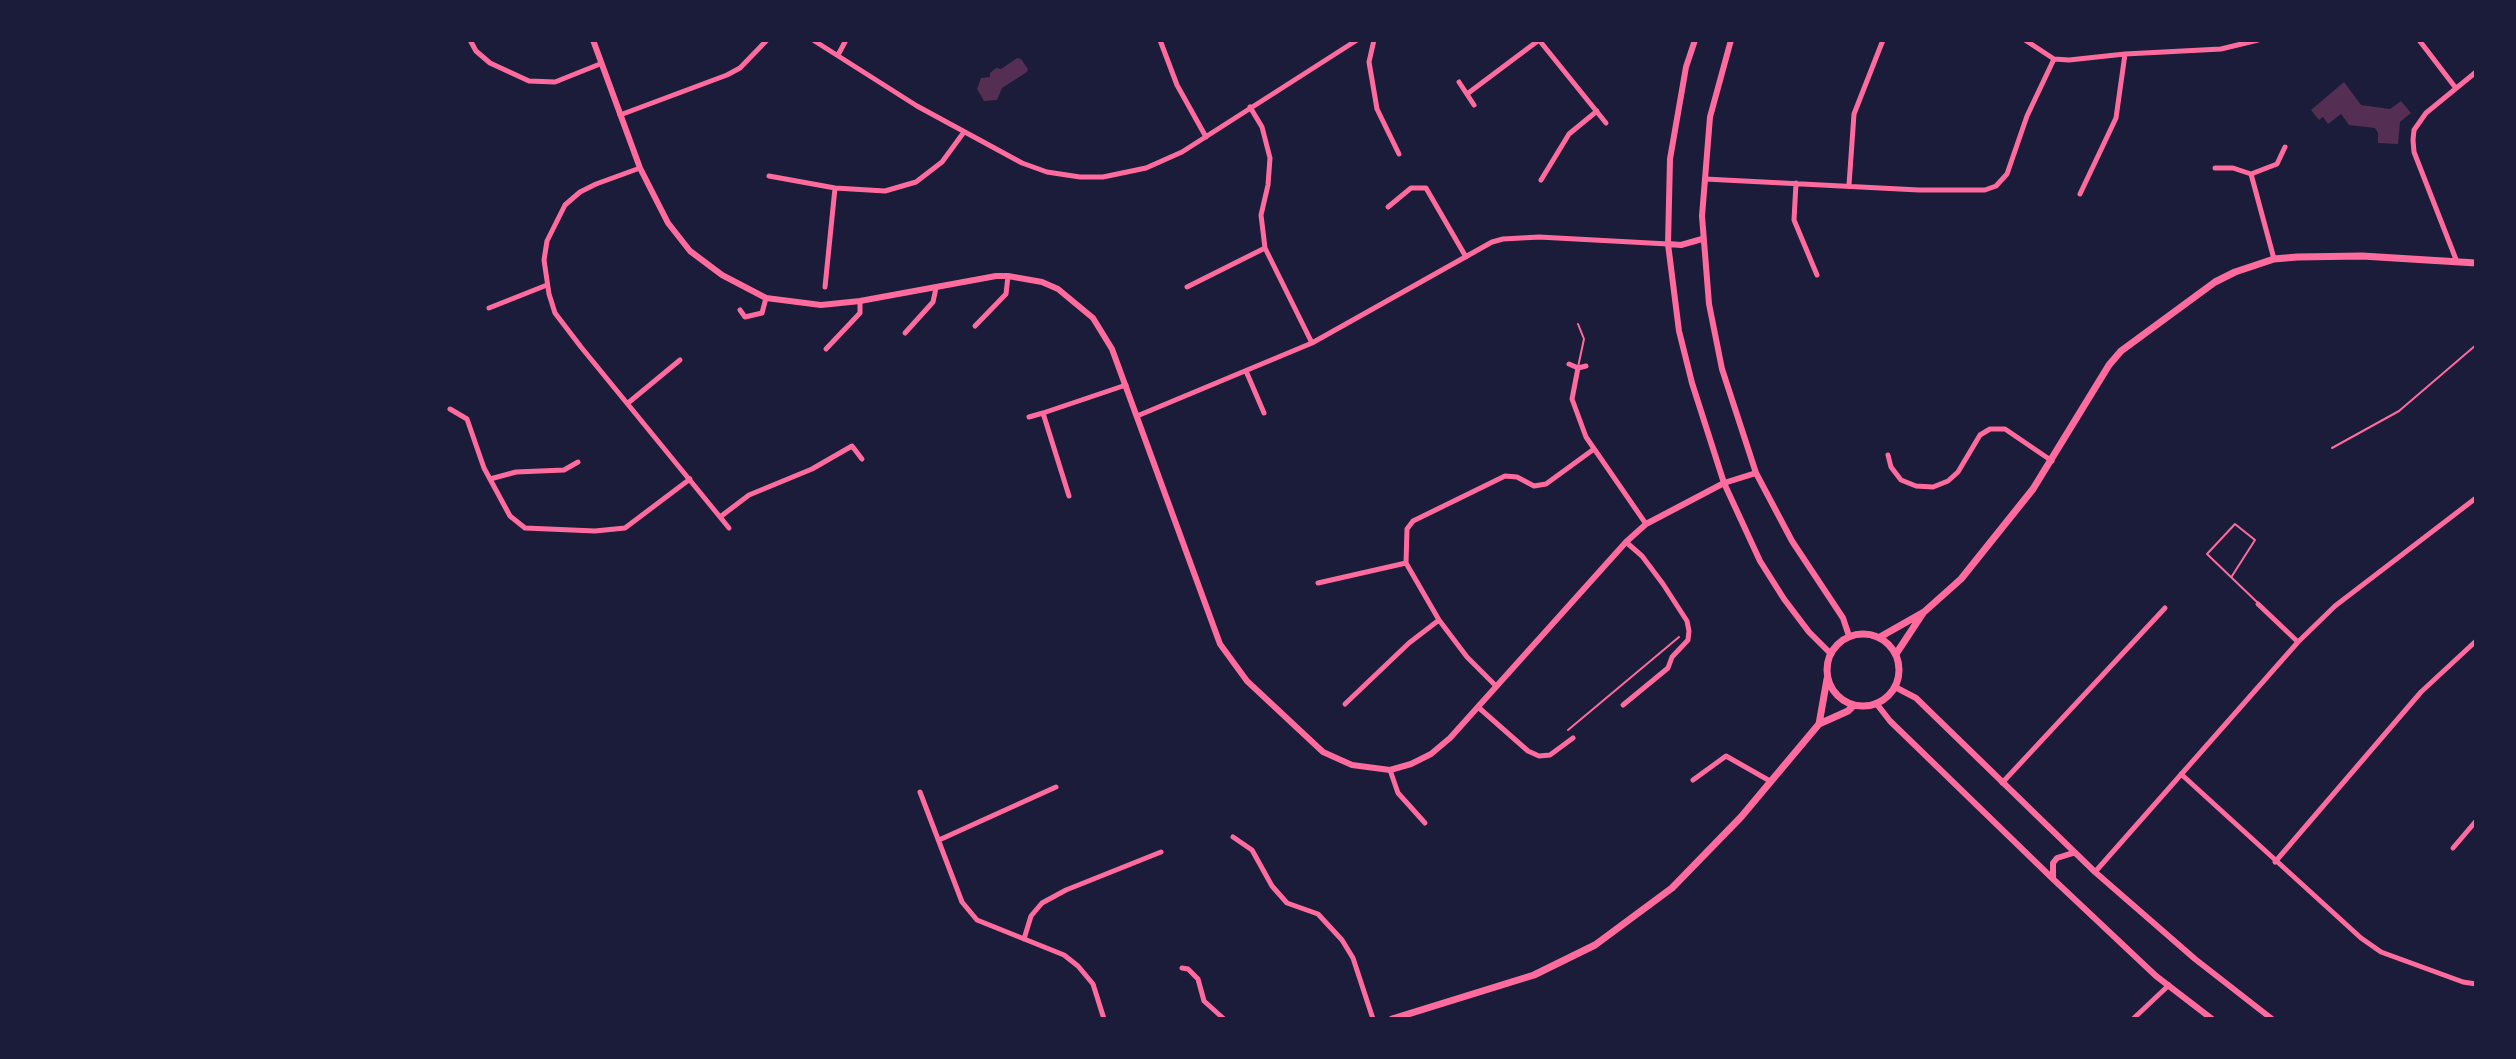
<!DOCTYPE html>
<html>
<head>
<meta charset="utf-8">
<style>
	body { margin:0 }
	#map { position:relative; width:2516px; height:1059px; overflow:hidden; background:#1b1b3a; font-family:"Exo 2",sans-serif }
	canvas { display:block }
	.frame { position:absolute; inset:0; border:42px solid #1b1b3a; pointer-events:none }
</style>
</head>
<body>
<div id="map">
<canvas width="2516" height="1059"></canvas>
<div class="frame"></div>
</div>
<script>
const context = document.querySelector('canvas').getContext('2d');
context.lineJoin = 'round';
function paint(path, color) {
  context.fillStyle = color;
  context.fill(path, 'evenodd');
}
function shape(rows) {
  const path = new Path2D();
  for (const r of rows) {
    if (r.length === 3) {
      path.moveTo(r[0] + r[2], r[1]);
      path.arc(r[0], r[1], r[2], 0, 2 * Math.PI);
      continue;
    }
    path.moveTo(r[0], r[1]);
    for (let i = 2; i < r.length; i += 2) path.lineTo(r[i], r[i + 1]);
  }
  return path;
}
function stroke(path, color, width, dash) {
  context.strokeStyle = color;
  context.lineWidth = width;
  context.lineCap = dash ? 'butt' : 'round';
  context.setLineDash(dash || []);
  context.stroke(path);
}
const building = shape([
	[1017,58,1021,59,1028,69,1027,72,1002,88,997,100,984,101,977,89,981,78,990,77,990,73,996,68,1001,69],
	[2344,82,2361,105,2390,109,2401,101,2411,113,2400,122,2398,144,2378,143,2378,133,2375,128,2349,125,2341,114,2328,124,2323,117,2319,120,2311,110]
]);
const path = shape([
	[1568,730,1679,637]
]);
const service = shape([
	[1578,367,1584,339,1578,324],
	[2332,448,2399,411,2476,345],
	[2232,576,2255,540,2235,524,2207,554,2258,603]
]);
const minor = shape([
	[470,40,476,51,490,63,529,81,555,82,600,64],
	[813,40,917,106,1022,163,1047,172,1080,177,1103,177,1146,168,1182,152,1357,40],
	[1160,40,1177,85,1206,137],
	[1374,40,1369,62,1377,109,1399,154],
	[1539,40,1606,123],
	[2025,40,2054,59,2069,60,2125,54,2221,49,2258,40],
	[2419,40,2455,87],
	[838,55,846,40],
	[1459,82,1474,105],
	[1467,94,1539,40],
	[1250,107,1262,127,1270,158,1268,185,1261,215,1265,248,1312,343],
	[620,115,727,75,740,68,767,40],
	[640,168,596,184,580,192,565,205,547,241,544,260,549,294,555,313,581,347,729,528],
	[2215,168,2233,168,2251,174,2274,259],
	[2251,174,2277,164,2285,147],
	[769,176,835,188,885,191,916,182,942,162,964,132],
	[1705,179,1919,190,1985,190,1996,186,2007,174,2027,116,2054,59],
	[1541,180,1569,134,1597,111],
	[1796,183,1794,220,1817,275],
	[1849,185,1854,114,1883,40],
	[2080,194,2116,118,2125,54],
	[1388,207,1411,188,1426,188,1466,257],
	[2457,262,2414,152,2413,140,2414,130,2426,113,2476,72],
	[825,287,835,188],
	[1187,287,1265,248],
	[489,308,547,285],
	[740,310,745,317,762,313,766,298],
	[975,326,1006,294,1008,276],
	[905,333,933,302,936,288],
	[826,349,860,313,860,301],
	[1569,364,1578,368],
	[1586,366,1578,368,1572,399,1586,437,1646,524],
	[1246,371,1264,413],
	[628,403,680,360],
	[450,409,467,419,484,468,510,516,525,528,595,531,625,528,690,479],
	[1137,416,1312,343,1492,242,1503,239,1539,237,1668,244],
	[1029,417,1043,413],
	[1888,455,1891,467,1901,480,1916,486,1933,487,1948,481,1958,472,1980,435,1990,429,2005,429,2052,461],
	[490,479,516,472,564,470,578,462],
	[1069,496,1043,413,1126,385],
	[720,517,749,495,812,469,852,446,862,459],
	[1406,563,1407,529,1413,521,1505,476,1517,477,1534,486,1546,484,1594,449],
	[1318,583,1406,563,1439,620,1467,657,1496,686],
	[2258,604,2298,642],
	[1345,704,1409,643,1439,620],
	[1623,705,1668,668,1672,657,1688,640,1689,631,1687,621,1663,584,1642,556,1626,542],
	[1478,707,1528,751,1539,756,1550,755,1573,738],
	[1390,770,1398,793,1425,823],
	[2181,774,2361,938,2381,952,2463,982,2476,984],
	[1693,780,1726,756,1770,781],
	[2002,783,2165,608],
	[920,792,962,902,977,920,1064,955,1078,966,1093,984,1104,1019],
	[1233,837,1252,850,1272,886,1287,903,1318,914,1342,940,1353,958,1373,1019],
	[939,840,1056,787],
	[2453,848,2476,821],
	[2275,862,2421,692,2476,641],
	[2095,872,2298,642,2335,606,2476,498],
	[1024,939,1031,916,1042,903,1066,890,1161,852],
	[1182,968,1188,969,1198,979,1204,1001,1224,1019],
	[2133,1019,2169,985]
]);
const tertiary = shape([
	[593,40,640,168,668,223,690,251,722,275,766,298,821,305,860,301,996,276,1008,276,1042,282,1058,289,1093,318,1112,349,1220,644,1247,681,1323,752,1352,765,1390,770,1411,764,1431,754,1450,738,1626,542,1646,524,1724,483,1756,473],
	[1695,40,1686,67,1670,159,1668,244,1679,331,1692,383,1724,483,1760,561,1784,599,1809,632,1831,654],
	[1731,40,1710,117,1702,216,1709,304,1722,369,1756,473,1792,541,1843,618,1849,636],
	[1668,244,1681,245,1702,239],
	[1895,687,1916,698,2095,872,2195,959,2272,1019],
	[1876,703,1890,721,2053,879,2156,976,2212,1019],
	[2053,879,2053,863,2057,858,2073,853]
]);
const secondary = shape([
	[1863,670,36],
	[1880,637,1924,612,1961,579,2033,489,2109,365,2121,351,2215,282,2235,272,2274,259,2297,257,2362,256,2476,263],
	[1896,654,1923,613],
	[1819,724,1827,679],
	[1392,1019,1534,975,1595,945,1672,888,1741,817,1819,724,1848,711,1854,705]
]);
paint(building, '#542f53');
stroke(path, '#ff6b9d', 2);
stroke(service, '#ff6b9d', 2);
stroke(minor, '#ff6b9d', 5);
stroke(tertiary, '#ff6b9d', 6);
stroke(secondary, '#ff6b9d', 7);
</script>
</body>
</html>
